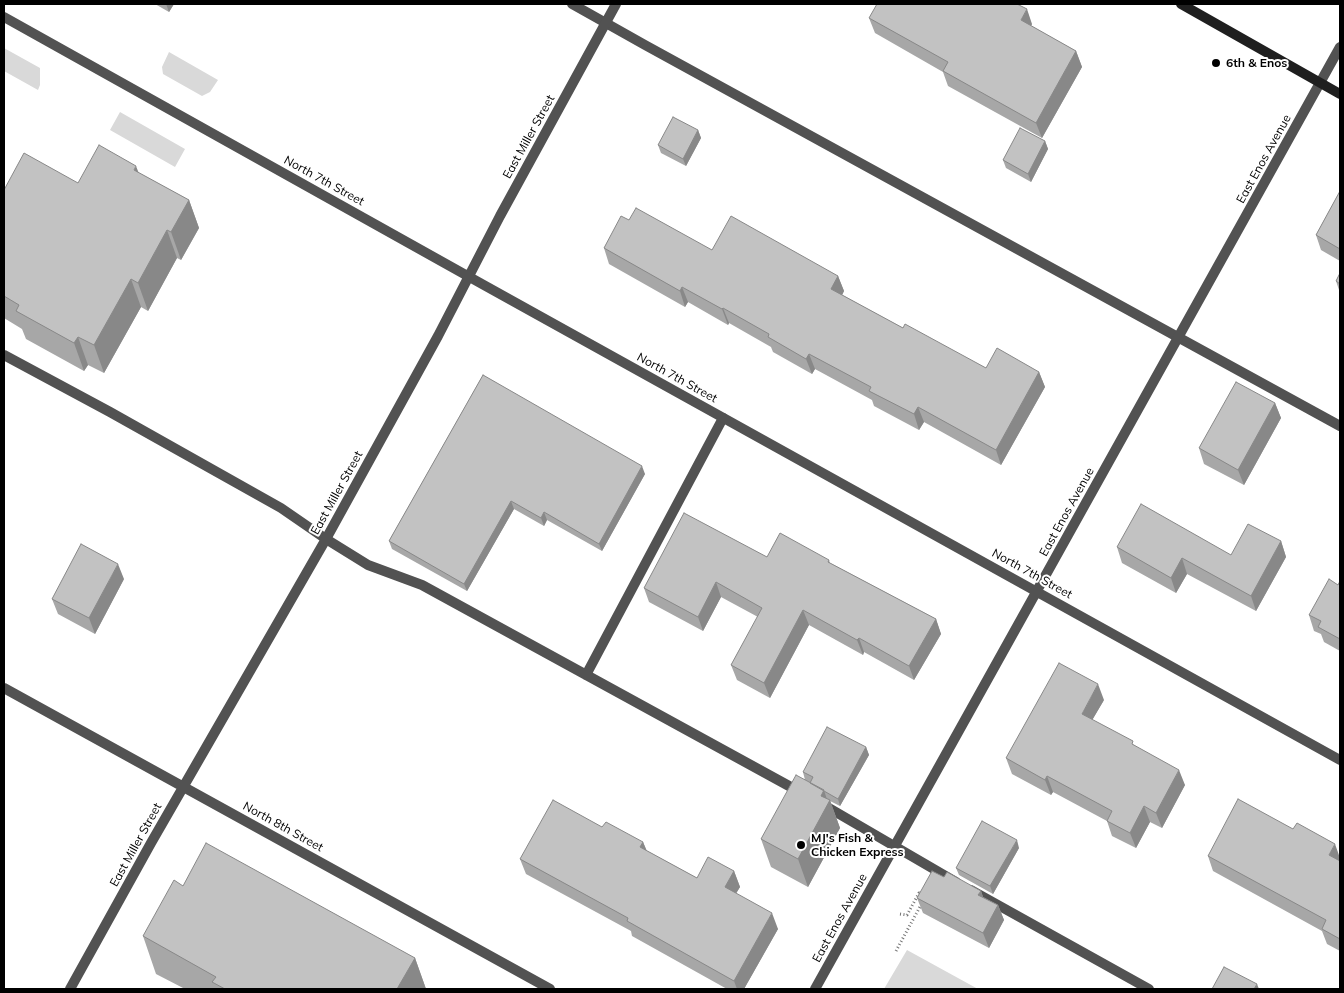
<!DOCTYPE html>
<html>
<head>
<meta charset="utf-8">
<style>
	body { margin:0 }
	#map { position:relative; width:1344px; height:993px; overflow:hidden; background:#fff; font-family:Mulish,sans-serif }
	canvas { display:block }
	.frame { position:absolute; inset:0; border:5px solid #000; pointer-events:none }
</style>
</head>
<body>
<div id="map">
<canvas width="1344" height="993"></canvas>
<div class="frame"></div>
</div>
<script>
const context = document.querySelector('canvas').getContext('2d');
context.lineJoin = 'round';
function paint(path, color) {
  context.fillStyle = color;
  context.fill(path, 'evenodd');
}
function shape(rows) {
  const path = new Path2D();
  for (const r of rows) {
    path.moveTo(r[0], r[1]);
    for (let i = 2; i < r.length; i += 2) path.lineTo(r[i], r[i + 1]);
  }
  return path;
}
function stroke(path, color, width, dash) {
  context.strokeStyle = color;
  context.lineWidth = width;
  context.lineCap = dash ? 'butt' : 'round';
  context.setLineDash(dash || []);
  context.stroke(path);
}
function label(font, color, halo, rows, align = 'center') {
  context.font = font + ' Mulish,sans-serif';
  context.lineWidth = 4;
  context.setLineDash([]);
  context.textBaseline = 'middle';
  context.strokeStyle = halo;
  context.fillStyle = color;
  for (const [text, x, y, turn = 0] of rows) {
    context.save();
    context.translate(x, y);
    context.rotate((+turn || 0) * Math.PI / 180);
    context.textAlign = isNaN(turn) ? turn : align;
    if (halo) context.strokeText(text, 0, 0);
    context.fillText(text, 0, 0);
    context.restore();
  }
}
const green = shape([
	[4,48,40,68,40,85,38,90,4,71],
	[169,52,218,80,210,92,202,96,163,74,162,67],
	[120,112,185,149,175,167,110,130],
	[907,950,978,989,884,989]
]);
const path = shape([
	[900,914,907,915,919,893,924,895],
	[896,951,922,903]
]);
const lane = shape([
	[572,4,645,45,1340,426],
	[4,355,110,412,281,508,326,539,368,565,422,585,800,792],
	[586,675,723,418],
	[822,804,956,882],
	[971,890,1149,989]
]);
const street = shape([
	[4,17,482,284,1340,760],
	[4,688,550,989],
	[70,989,151,843,326,539,438,336,500,216,616,4],
	[815,989,1340,47]
]);
const secondary = shape([
	[1181,4,1340,94]
]);
const wall = shape([
	[155,4,174,4,169,12],
	[869,18,1032,24,1031,26,1076,51,1082,67,1042,138,948,86,943,72,875,33],
	[698,130,701,138,686,166,661,153,658,145],
	[1045,141,1048,149,1031,182,1006,168,1003,160],
	[139,173,189,200,199,228,181,260,177,258,148,311,141,307,104,373,88,365,84,371,26,339,22,329,4,318,4,190,78,183],
	[1340,191,1340,261,1321,250,1316,235],
	[629,220,712,250,838,276,844,291,842,295,903,328,986,368,1039,372,1045,387,1001,465,924,422,919,430,874,406,872,400,815,369,812,374,773,352,771,347,729,323,728,325,688,302,685,307,609,264,604,248],
	[1340,273,1340,293,1336,281],
	[483,375,645,474,602,551,547,520,544,526,514,509,467,591,392,549,389,541],
	[1275,403,1281,418,1244,485,1204,464,1199,448],
	[1281,541,1286,557,1256,611,1187,574,1176,593,1122,563,1117,547,1231,555],
	[829,560,830,563,936,619,941,634,914,680,864,652,863,655,809,625,770,698,737,680,731,665,758,617,721,597,703,631,649,602,644,588],
	[124,579,95,634,58,614,52,599],
	[1340,581,1340,651,1324,642,1321,634,1314,631,1309,615,1338,585],
	[1104,700,1092,720,1134,745,1185,785,1162,828,1150,822,1136,848,1112,836,1107,821,1053,792,1051,795,1012,774,1006,758],
	[866,747,869,755,840,806,830,801,840,828,808,887,771,867,761,839,810,783,805,780,803,772],
	[643,842,647,851,697,878,734,871,740,887,736,893,778,929,744,989,727,989,632,936,631,931,526,874,520,859],
	[1019,848,993,894,959,875,956,868],
	[1208,856,1340,858,1340,951,1327,944,1322,931,1213,871],
	[944,877,981,891,983,897,998,905,1004,920,989,948,923,913,917,898],
	[183,886,415,958,426,989,185,989,156,974,143,936]
]);
const shadedWall = shape([
	[166,4,174,4,169,12],
	[1027,9,1032,24,1026,35,1021,20],
	[1076,51,1082,67,1042,138,1036,123],
	[698,130,701,138,686,166,683,159],
	[1045,141,1048,149,1031,182,1028,174],
	[136,166,147,194,134,170],
	[189,200,199,228,181,260,171,232],
	[167,230,177,258,148,311,138,283],
	[838,276,844,291,837,305,831,289],
	[131,279,141,307,104,373,94,345],
	[682,287,688,302,685,307,680,291],
	[723,308,729,323,728,325,722,309],
	[78,337,88,365,84,371,74,343],
	[809,354,815,369,812,374,806,359],
	[1039,372,1045,387,1001,465,996,450],
	[1275,403,1281,418,1244,485,1238,470],
	[918,407,924,422,919,430,914,414],
	[642,466,645,474,602,551,599,544],
	[511,501,514,509,467,591,464,584],
	[544,512,547,520,544,526,541,518],
	[1281,541,1286,557,1256,611,1251,596],
	[1182,558,1187,574,1176,593,1171,578],
	[118,564,124,579,95,634,89,618],
	[716,582,721,597,703,631,698,617],
	[803,610,809,625,770,698,764,683],
	[936,619,941,634,914,680,909,666],
	[859,638,864,652,863,655,857,640],
	[1098,684,1104,700,1087,729,1082,714],
	[866,747,869,755,840,806,838,799],
	[1179,770,1185,785,1162,828,1156,813],
	[1047,776,1053,792,1051,795,1045,780],
	[824,790,828,803,830,800,840,828,808,887,798,859,821,796],
	[1144,806,1150,822,1136,848,1130,833],
	[1017,840,1019,848,993,894,990,886],
	[643,842,649,857,640,847],
	[1335,844,1340,858,1340,860,1335,871,1329,855],
	[734,871,740,887,731,902,725,887],
	[981,891,986,906,978,895],
	[998,905,1004,920,989,948,983,933],
	[772,913,778,929,744,989,737,989,734,981],
	[415,958,426,989,397,989],
	[1257,984,1259,989,1254,989]
]);
const building = shape([
	[877,4,1017,4,1027,9,1021,20,1076,51,1036,123,943,71,948,62,869,18,877,4],
	[673,117,698,130,683,159,658,145,673,117],
	[1020,128,1045,141,1028,174,1003,160,1020,128],
	[99,145,136,166,134,170,189,200,171,232,167,230,138,283,131,279,94,345,78,337,74,343,16,311,19,305,4,296,4,190,24,153,78,183,99,145],
	[1340,191,1340,249,1316,235,1340,191],
	[636,208,712,250,731,216,838,276,831,289,903,328,905,324,986,368,997,348,1039,372,996,450,918,407,914,414,869,391,871,387,809,354,806,359,768,337,769,334,723,308,722,309,682,287,680,291,604,248,621,216,629,220,636,208],
	[1340,273,1340,284,1336,281,1340,273],
	[483,375,642,466,599,544,544,512,541,518,511,501,464,584,389,541,483,375],
	[1236,382,1275,403,1238,470,1199,448,1236,382],
	[1141,504,1231,555,1248,524,1281,541,1251,596,1182,558,1171,578,1117,547,1141,504],
	[684,513,767,557,780,533,829,560,828,562,936,619,909,666,859,638,857,640,803,610,764,683,731,665,762,608,716,582,698,617,644,588,684,513],
	[81,544,118,564,89,618,52,599,81,544],
	[1329,579,1338,585,1340,581,1340,639,1318,627,1321,621,1309,615,1329,579],
	[1059,663,1098,684,1082,714,1133,741,1132,744,1179,770,1156,813,1144,806,1130,833,1107,821,1112,811,1047,776,1045,780,1006,758,1059,663],
	[827,727,866,747,838,799,810,783,813,777,803,772,827,727],
	[796,775,824,790,821,796,830,800,798,859,761,839,796,775],
	[1238,799,1293,829,1297,823,1335,844,1329,855,1340,861,1340,939,1322,929,1326,920,1208,856,1238,799],
	[553,800,602,827,606,822,643,842,640,847,697,878,708,857,734,871,725,887,772,913,734,981,627,921,628,918,520,859,553,800],
	[982,821,1017,840,990,886,956,868,982,821],
	[206,843,415,958,397,989,225,989,212,982,216,977,143,936,174,880,183,886,206,843],
	[932,871,944,877,947,872,981,891,978,895,998,905,983,933,917,898,932,871],
	[1224,967,1257,984,1254,989,1212,989,1224,967]
]);
const markers = [
	[1216,63,5,"#000"],
	[801,845,5,"#000"]
];
const poiNames = [
	["6th & Enos",1226,63],
	["MJ's Fish &",811,838],
	["Chicken Express",811,852]
];
const streetNames = [
	["East Miller Street",529,137,-61],
	["East Enos Avenue",1264,159,-61],
	["North 7th Street",324,181,29],
	["North 7th Street",677,378,29],
	["East Miller Street",337,493,-61],
	["East Enos Avenue",1067,512,-61],
	["North 7th Street",1032,574,29],
	["North 8th Street",283,827,29],
	["East Miller Street",136,845,-61],
	["East Enos Avenue",840,918,-61]
];
paint(green, '#d9d9d9');
stroke(path, '#747474', 3, [1, 2.5]);
stroke(lane, '#525252', 10);
stroke(street, '#525252', 10);
stroke(secondary, '#1f1f1f', 10);
paint(wall, '#a7a7a7');
paint(shadedWall, '#888');
paint(building, '#c2c2c2');
stroke(building, '#888', 1);
for (const [x, y, r, color] of markers) {
  const dot = new Path2D();
  dot.arc(x, y, r, 0, 2 * Math.PI);
  context.fillStyle = color;
  context.fill(dot);
  stroke(dot, '#fff', 2);
}
label('bold 12px', '#000', '#fff', poiNames, 'left');
label('12px', '#000', '#fff', streetNames);
</script>
</body>
</html>
